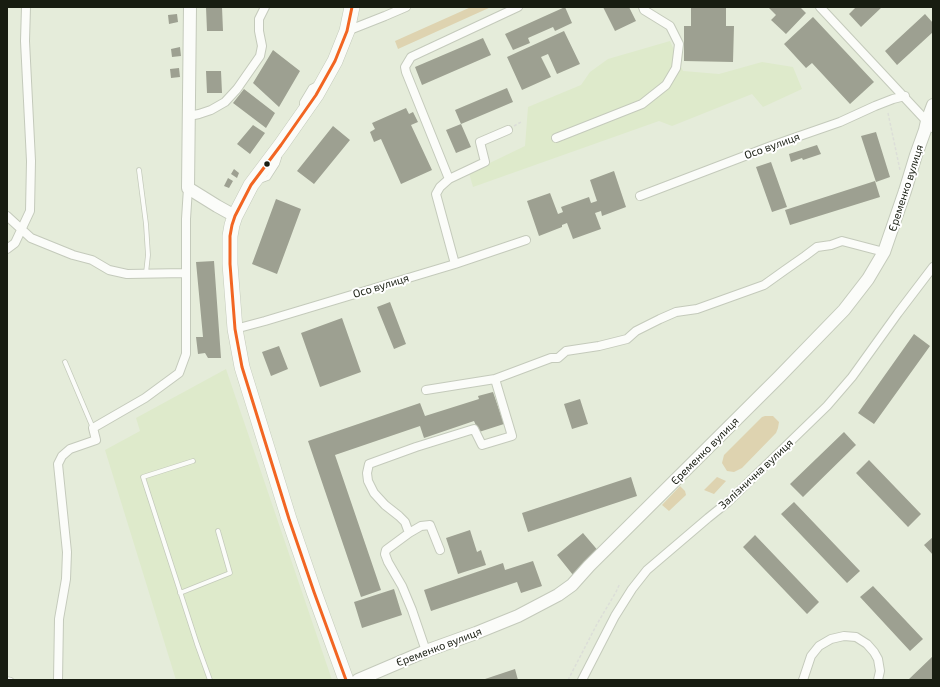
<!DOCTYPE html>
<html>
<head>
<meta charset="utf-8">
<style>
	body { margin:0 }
	#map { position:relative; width:940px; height:687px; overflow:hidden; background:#e5ecda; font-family:"Exo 2",sans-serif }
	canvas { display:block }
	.frame { position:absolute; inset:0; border:8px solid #181d11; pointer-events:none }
</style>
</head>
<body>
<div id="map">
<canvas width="940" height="687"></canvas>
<div class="frame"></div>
</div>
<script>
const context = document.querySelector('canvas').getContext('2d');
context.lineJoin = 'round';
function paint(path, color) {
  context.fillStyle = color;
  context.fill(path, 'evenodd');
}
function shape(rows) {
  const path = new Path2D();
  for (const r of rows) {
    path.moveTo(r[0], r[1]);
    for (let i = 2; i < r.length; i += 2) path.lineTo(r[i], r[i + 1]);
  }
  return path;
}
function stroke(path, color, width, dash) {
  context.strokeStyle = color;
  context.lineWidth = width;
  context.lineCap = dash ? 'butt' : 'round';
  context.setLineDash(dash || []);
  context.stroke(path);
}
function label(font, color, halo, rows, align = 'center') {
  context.font = font + ' "Exo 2",sans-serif';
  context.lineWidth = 4;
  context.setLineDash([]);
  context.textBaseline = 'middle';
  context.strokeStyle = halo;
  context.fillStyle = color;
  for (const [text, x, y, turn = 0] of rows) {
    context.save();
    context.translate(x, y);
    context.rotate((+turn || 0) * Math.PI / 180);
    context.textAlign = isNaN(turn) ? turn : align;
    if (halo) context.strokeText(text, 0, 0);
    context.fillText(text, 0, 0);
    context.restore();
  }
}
const built = shape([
	[670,41,683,71,719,74,762,62,793,67,802,89,763,107,752,94,672,126,659,121,473,187,469,173,525,146,528,107,581,85,590,72,608,59],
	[226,369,332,680,176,680,105,450,140,431,136,418]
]);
const green = shape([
	[471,7,491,7,398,49,395,41],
	[765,416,773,416,779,422,778,428,776,433,742,468,734,472,727,471,722,463,724,455,762,417],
	[717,477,726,481,714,494,704,490],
	[680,486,685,491,686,495,669,511,662,505]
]);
const building = shape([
	[206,7,222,7,223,31,207,31],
	[565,7,572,23,555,31,553,27,528,38,530,43,513,50,505,34],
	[603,7,629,7,636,21,615,31],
	[691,7,726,7,726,26,734,26,733,62,684,61,684,26,691,26],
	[768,7,800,7,806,13,786,34,771,20,776,15],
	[856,7,882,7,861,27,849,14],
	[177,14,178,22,169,24,168,15],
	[925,14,933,23,933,32,897,65,885,51],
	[813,17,874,82,850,104,812,63,806,68,784,44],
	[564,31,580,64,557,74,548,54,541,57,551,77,522,90,507,57],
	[483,38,491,55,422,85,415,67],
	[180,47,181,56,172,57,171,49],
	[273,50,300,71,279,107,253,83],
	[179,68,180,77,171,78,170,69],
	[206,71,221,71,222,93,207,93],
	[507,88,513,102,461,124,471,147,456,153,446,130,461,124,455,110],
	[244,89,275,113,266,128,233,103],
	[406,108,409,114,413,112,418,122,411,125,432,170,401,184,381,139,374,142,370,132,375,129,372,123],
	[253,125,265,133,250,154,237,144],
	[333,126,350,140,314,184,297,171],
	[876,132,890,177,876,182,861,136],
	[817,145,821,154,803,160,802,158,791,162,789,154],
	[771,162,787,207,772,212,756,167],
	[234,169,239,173,237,178,231,174],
	[614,171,626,207,602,216,601,211,595,213,601,229,573,239,567,223,562,225,562,227,539,236,527,201,550,193,558,214,563,212,561,207,589,197,591,203,597,201,590,180],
	[228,178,233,181,229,188,224,186],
	[875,181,880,197,790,225,785,210],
	[276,199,301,209,277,274,252,264],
	[214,261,221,358,208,358,205,353,198,354,196,337,203,337,196,262],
	[390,302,406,344,394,349,377,307],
	[342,318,361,372,320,387,301,333],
	[914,334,930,346,874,424,858,413],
	[279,346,288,369,271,376,262,352],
	[493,392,504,424,479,432,474,421,424,438,420,426,335,455,381,590,361,597,308,441,420,403,425,416,479,399,478,396],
	[580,399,588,424,572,429,564,404],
	[844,432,856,445,803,497,790,484],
	[869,460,921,514,908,527,856,473],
	[631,477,637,496,528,532,522,513],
	[794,502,860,571,847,583,781,514],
	[470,530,477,552,481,550,486,565,458,574,446,538],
	[583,533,600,553,573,575,557,555],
	[755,535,819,602,807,614,743,547],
	[933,537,933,555,924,545],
	[533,561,542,586,521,593,517,582,431,611,424,590,503,563,505,570],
	[873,586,923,639,910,651,860,597],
	[394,589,402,615,362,628,354,602],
	[933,656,933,680,908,680],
	[515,669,518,680,482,680]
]);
const path = shape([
	[888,113,900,170],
	[514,126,521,122],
	[568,680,597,624,616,592,620,583]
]);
const lane = shape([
	[302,107,302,102,311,87,317,84],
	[139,170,146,224,148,255,146,273],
	[260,181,268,178,277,164,279,158],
	[65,362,93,428],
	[193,461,143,477,197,644,210,680],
	[180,593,230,573,218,531],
	[7,679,11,680]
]);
const street = shape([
	[820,7,933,128],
	[347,31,385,16,406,7],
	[189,116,199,114,211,110,225,102,237,89,260,56,262,46,259,31,259,19,265,7],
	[556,138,642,104,666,85,676,68,679,44,670,26,644,10,643,7],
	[449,179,406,72,405,67,411,57,518,7],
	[640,196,771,146,791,139,840,122,875,106,893,99,905,96],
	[7,216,31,238,73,255,92,260,109,270,127,274,186,273],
	[7,249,15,243,30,211,31,161,25,41,26,7],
	[455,264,436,194,440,187,449,179,485,162,480,142,508,130],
	[235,329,265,321,455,264,526,240],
	[426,390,495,379,551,358,558,358,566,351,599,346,627,339,636,331,660,319,676,312,697,309,764,285,785,270,805,256,817,247,831,245,842,241,884,252],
	[409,533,386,550,385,554,388,562,402,586,412,610,426,651],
	[440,550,430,525,421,526,409,533,405,522,399,516,385,505,374,493,368,481,367,473,369,464,416,447,474,429,482,445,512,436,495,379],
	[58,680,59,619,66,579,67,552,58,464,62,456,70,449,96,440,93,428,145,398,179,373,186,354,186,219,188,188],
	[582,680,615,616,632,589,647,570,708,518,728,502,827,406,852,377,898,313,933,267],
	[803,680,811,656,819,646,831,639,844,636,856,637,867,644,874,652,878,659,880,671,878,680]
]);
const secondary = shape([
	[190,7,188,188,217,206,235,216],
	[358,680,426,651,476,633,518,616,558,595,572,585,589,566,779,377,844,310,868,279,884,252,905,191,916,155,925,130,927,121,933,105]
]);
const highway = shape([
	[346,680,314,592,289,519,242,367,235,329,230,264,230,236,232,225,235,216,251,185,281,145,316,95,335,61,347,31,352,7]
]);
const bus1 = shape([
	[346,680,314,592,289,519,242,367,235,329,230,264,230,236,232,225,235,216,251,185,281,145,316,95,335,61,347,31,352,7]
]);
const markers = [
	[267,164,3.5,"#181d11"]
];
const streetNames = [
	["Осо вулиця",772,146,-20],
	["Єременко вулиця",906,188,-72],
	["Осо вулиця",381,286,-17],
	["Єременко вулиця",705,451,-45],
	["Залізнична вулиця",756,474,-43],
	["Єременко вулиця",439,647,-21]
];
paint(built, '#deeacb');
paint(green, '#ded3b0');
paint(building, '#9da091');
stroke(lane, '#c4cabb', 5.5);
stroke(street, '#c4cabb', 10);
stroke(secondary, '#c4cabb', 14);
stroke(highway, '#c4cabb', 16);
stroke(path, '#dcded8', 1.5, [3, 2]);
stroke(lane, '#fbfcf9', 4);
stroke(street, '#fbfcf9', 8);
stroke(secondary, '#fbfcf9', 12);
stroke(highway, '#fbfcf9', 15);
stroke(bus1, '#f26522', 3);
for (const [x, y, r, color] of markers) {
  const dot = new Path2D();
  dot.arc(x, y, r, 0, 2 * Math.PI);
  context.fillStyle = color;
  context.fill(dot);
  stroke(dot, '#fff', 1.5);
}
label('11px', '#181d11', '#fff', streetNames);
</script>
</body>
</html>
